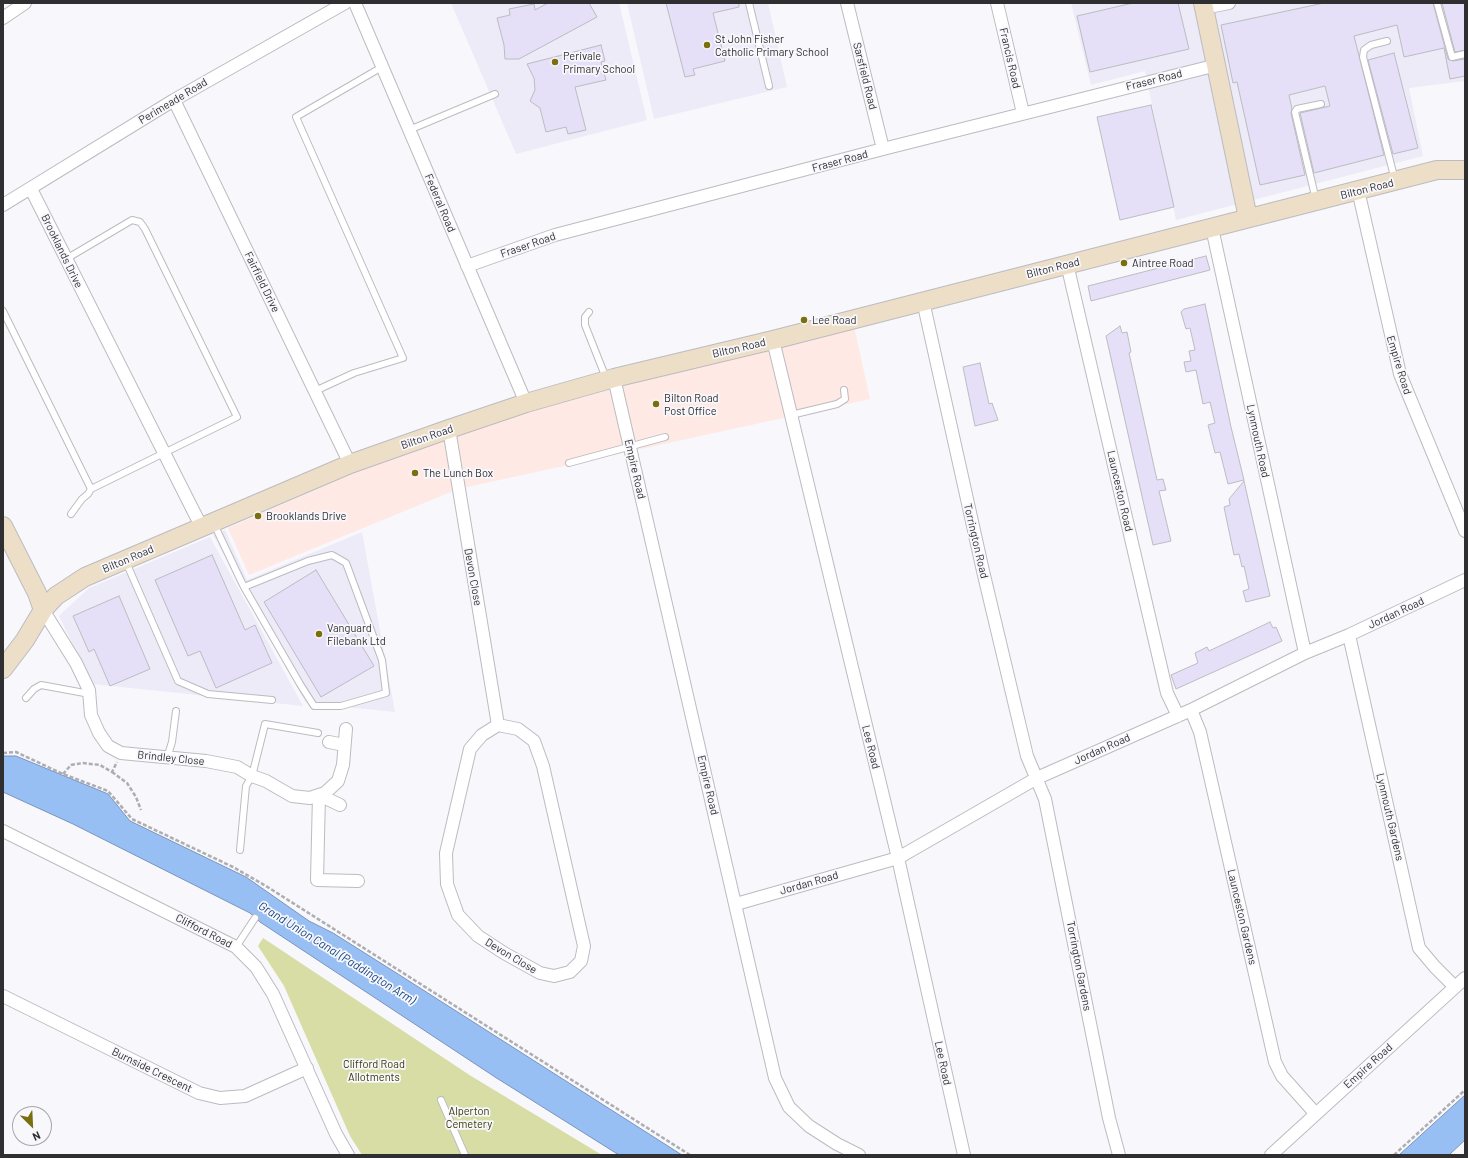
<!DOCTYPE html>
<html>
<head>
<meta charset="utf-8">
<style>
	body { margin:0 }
	#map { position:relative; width:1468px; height:1158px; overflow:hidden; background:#f8f7fc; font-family:Barlow,sans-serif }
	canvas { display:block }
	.frame { position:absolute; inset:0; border:4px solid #2f2f31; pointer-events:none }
	.north { position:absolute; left:12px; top:1106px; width:40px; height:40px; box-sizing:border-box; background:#f8f7fc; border:1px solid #a8a7ab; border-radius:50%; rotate:156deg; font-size:11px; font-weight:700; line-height:16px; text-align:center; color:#2f2f31 }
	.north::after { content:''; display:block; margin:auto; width:14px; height:18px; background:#796f0e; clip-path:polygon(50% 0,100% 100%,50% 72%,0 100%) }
</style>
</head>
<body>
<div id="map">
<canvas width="1468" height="1158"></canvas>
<div class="frame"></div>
<div class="north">N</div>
</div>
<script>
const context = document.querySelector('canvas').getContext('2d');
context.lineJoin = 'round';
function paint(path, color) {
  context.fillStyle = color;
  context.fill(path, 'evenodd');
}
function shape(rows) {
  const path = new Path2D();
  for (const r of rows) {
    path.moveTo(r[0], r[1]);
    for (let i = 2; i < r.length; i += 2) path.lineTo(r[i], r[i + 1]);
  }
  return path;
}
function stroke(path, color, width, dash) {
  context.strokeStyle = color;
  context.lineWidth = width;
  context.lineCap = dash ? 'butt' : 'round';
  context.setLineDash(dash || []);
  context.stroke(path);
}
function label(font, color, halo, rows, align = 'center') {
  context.font = font + ' Barlow,sans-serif';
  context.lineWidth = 3.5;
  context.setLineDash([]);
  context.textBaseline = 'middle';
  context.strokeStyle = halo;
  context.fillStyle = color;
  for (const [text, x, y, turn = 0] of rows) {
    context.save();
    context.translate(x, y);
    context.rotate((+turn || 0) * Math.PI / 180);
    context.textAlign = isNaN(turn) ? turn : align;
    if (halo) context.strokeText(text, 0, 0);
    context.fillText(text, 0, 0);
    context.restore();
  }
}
const commercial = shape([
	[853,322,870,399,458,489,249,575,228,528,356,472,507,418,622,381]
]);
const built = shape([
	[451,3,619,3,647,120,516,154],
	[627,3,768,3,787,87,654,119],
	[1071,3,1465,3,1465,81,1409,88,1423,156,1176,220,1145,71,1091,85],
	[225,530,247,580,362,532,395,712,306,703,213,535],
	[210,537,303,706,92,684,59,616,89,588]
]);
const green = shape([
	[263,938,471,1076,602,1155,362,1155,350,1136,284,986,258,946]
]);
const water = shape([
	[3,756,16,756,108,794,130,821,246,877,309,921,333,933,398,974,682,1155,619,1155,495,1077,260,922,250,913,73,824,3,792,3,756],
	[1465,1095,1465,1140,1449,1155,1399,1155,1465,1095]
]);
const building = shape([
	[548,3,589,3,597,17,519,59,505,59,504,45,497,18,510,15,509,9,534,4,535,10,548,3],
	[666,3,739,3,739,7,713,13,725,61,693,69,695,75,685,77,666,3],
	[1133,3,1178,3,1189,49,1090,72,1077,16,1133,3],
	[1324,3,1433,3,1448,59,1453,61,1465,59,1465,76,1450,79,1444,48,1404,57,1397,25,1354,36,1384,155,1314,173,1300,113,1330,106,1325,86,1289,95,1292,109,1291,113,1305,175,1260,185,1237,82,1233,83,1221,25,1324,3],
	[1442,3,1465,3,1465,50,1455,52,1442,3],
	[601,45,605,61,601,62,606,80,575,87,586,130,568,134,566,127,546,132,540,108,530,101,535,90,534,78,527,64,601,45],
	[1394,53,1418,148,1393,154,1368,60,1394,53],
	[1151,105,1174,207,1120,220,1097,117,1151,105],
	[1206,256,1210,270,1091,301,1088,286,1206,256],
	[1205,304,1231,427,1244,480,1228,484,1220,452,1215,453,1208,425,1215,423,1210,402,1203,404,1196,370,1186,372,1184,362,1191,361,1189,351,1195,350,1190,328,1186,329,1181,312,1184,309,1205,304],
	[1120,326,1122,333,1127,332,1131,352,1129,353,1157,480,1163,479,1166,490,1159,491,1171,541,1153,545,1106,336,1120,326],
	[980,363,989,404,992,403,998,420,975,426,963,367,980,363],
	[1244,481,1270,596,1246,602,1243,591,1249,589,1244,566,1242,567,1239,554,1234,555,1224,507,1230,505,1229,499,1244,481],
	[212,555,245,630,255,625,272,663,216,688,200,651,188,656,155,580,212,555],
	[316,570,374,666,321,697,264,602,316,570],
	[119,596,150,669,110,686,94,649,89,652,73,616,119,596],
	[1270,622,1273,628,1276,627,1282,641,1176,689,1171,675,1198,663,1195,653,1207,647,1209,651,1270,622]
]);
const path = shape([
	[3,753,16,752,63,774,108,791,132,819,233,867,266,886,690,1155],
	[112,772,127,783,136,797,141,810],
	[63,774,71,765,83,763,100,765,112,772,117,762],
	[1394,1155,1465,1090]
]);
const lane = shape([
	[750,3,749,3,769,86],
	[1437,3,1452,57,1465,54],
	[1387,41,1371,45,1364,50,1363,57,1395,180],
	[409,130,495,94],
	[1316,200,1295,112,1297,109,1321,104],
	[3,311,91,489,237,417,145,229,140,222,132,220,66,259],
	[589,312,585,317,585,325,606,378],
	[315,391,354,373,403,358,296,117,382,67],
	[791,415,837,404,845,399,844,390],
	[569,463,665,437],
	[71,514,82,499,88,494,91,489],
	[214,524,241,581,244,587,300,684,314,706,341,706,386,693,382,660,346,563,332,555,308,561,244,587],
	[126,562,178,681,208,694,272,700],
	[26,698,34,689,41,685,90,694],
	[167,758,172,742,176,711],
	[240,850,246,786,252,776,265,724,318,733],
	[236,947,255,918],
	[441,1100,465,1155]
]);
const street = shape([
	[355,3,526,403],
	[847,3,883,149],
	[997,3,1023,113],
	[1204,8,1229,3],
	[3,18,25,3],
	[174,100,350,464],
	[31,189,202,528],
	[1358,190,1400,374,1465,531],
	[3,205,174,100,345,3],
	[1212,228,1305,653],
	[1067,264,1167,693,1178,716],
	[467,266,555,235,883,149,1217,65],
	[923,301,983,571,1027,756,1045,799,1109,1118,1119,1155],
	[773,340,898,858,964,1155],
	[614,378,775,1078,789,1107,809,1126,837,1144,859,1155],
	[449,429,498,725],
	[43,610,76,663,89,690,91,715,99,733,108,746,121,753,206,761,237,767,252,776,266,781,292,796,310,798,325,793,338,781,343,765,346,729],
	[1349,635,1419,948,1435,967,1455,987],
	[1191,710,1200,732,1275,1062,1282,1076,1315,1113],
	[498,725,518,729,534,741,543,766,584,946,581,961,570,972,554,976,540,973,504,953,478,936,458,915,447,884,446,853,470,749,482,735,498,725],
	[329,742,344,745],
	[340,805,319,795,317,880,358,881],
	[3,831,236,947,256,967,273,994,336,1134,348,1155],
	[736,904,898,858,1037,778,1191,710,1305,653,1349,635,1465,580],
	[3,996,199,1093,220,1098,245,1096,307,1068],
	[1271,1155,1465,978]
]);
const secondary = shape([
	[1203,3,1248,218],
	[3,526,37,593,43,610],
	[3,669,25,640,43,610,56,596,85,577,350,464,449,429,526,403,614,378,773,340,1437,170,1465,170]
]);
const markers = [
	[707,45,4,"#796f0e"],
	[555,62,4,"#796f0e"],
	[1124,263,4,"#796f0e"],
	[804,320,4,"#796f0e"],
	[656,404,4,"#796f0e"],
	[415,473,4,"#796f0e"],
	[258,516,4,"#796f0e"],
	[319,634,4,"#796f0e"]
];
const poiNames = [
	["St John Fisher",715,39],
	["Catholic Primary School",715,52],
	["Perivale",563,56],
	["Primary School",563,69],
	["Aintree Road",1132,263],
	["Lee Road",812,320],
	["Bilton Road",664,398],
	["Post Office",664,411],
	["The Lunch Box",423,473],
	["Brooklands Drive",266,516],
	["Vanguard",327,628],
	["Filebank Ltd",327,641]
];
const streetNames = [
	["Francis Road",1010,58,77],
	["Sarsfield Road",865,76,76],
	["Fraser Road",1154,80,-14],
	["Perimeade Road",173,101,-31],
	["Fraser Road",840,161,-15],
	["Bilton Road",1367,189,-14],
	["Federal Road",440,203,67],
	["Fraser Road",528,245,-19],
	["Brooklands Drive",62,251,64],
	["Bilton Road",1053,268,-14],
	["Fairfield Drive",262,282,64],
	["Bilton Road",739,348,-13],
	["Empire Road",1399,365,73],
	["Bilton Road",427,437,-19],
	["Lynmouth Road",1258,441,78],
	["Empire Road",635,469,77],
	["Launceston Road",1120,491,77],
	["Torrington Road",976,541,77],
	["Bilton Road",128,559,-23],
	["Devon Close",473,577,80],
	["Jordan Road",1396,613,-25],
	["Lee Road",871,747,76],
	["Jordan Road",1102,749,-24],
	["Brindley Close",171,758,6],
	["Empire Road",708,785,77],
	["Lynmouth Gardens",1390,817,77],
	["Jordan Road",809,883,-16],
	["Launceston Gardens",1242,917,77],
	["Clifford Road",204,931,27],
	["Devon Close",511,956,31],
	["Torrington Gardens",1079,966,79],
	["Lee Road",943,1063,78],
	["Empire Road",1368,1066,-42],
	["Burnside Crescent",152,1070,26]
];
const parkNames = [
	["Clifford Road",374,1064],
	["Allotments",374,1077],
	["Alperton",469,1111],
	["Cemetery",469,1124]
];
const waterNames = [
	["Grand Union Canal (Paddington Arm)",337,953,32]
];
paint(commercial, '#fee9e4');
paint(built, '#edebf7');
paint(green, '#d8dda5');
paint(water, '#98bff3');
stroke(water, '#7894b9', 1);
paint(building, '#e5dff8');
stroke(building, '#bdbcc1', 1);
stroke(lane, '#bcbbc0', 8);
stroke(street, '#bcbbc0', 14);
stroke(secondary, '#bcbbc0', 20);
stroke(path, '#aeadb1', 2.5, [4, 2]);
stroke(lane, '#fff', 6);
stroke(street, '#fff', 12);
stroke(secondary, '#eddfc7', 18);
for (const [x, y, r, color] of markers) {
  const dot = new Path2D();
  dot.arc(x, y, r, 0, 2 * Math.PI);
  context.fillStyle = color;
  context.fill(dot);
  stroke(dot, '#f8f7fc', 1.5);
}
label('11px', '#2f2f31', '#f8f7fc', poiNames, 'left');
label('11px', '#2f2f31', '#f8f7fc', streetNames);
label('11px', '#373906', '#f8f7fc', parkNames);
label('italic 12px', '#0f4380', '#f8f7fc', waterNames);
</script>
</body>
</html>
